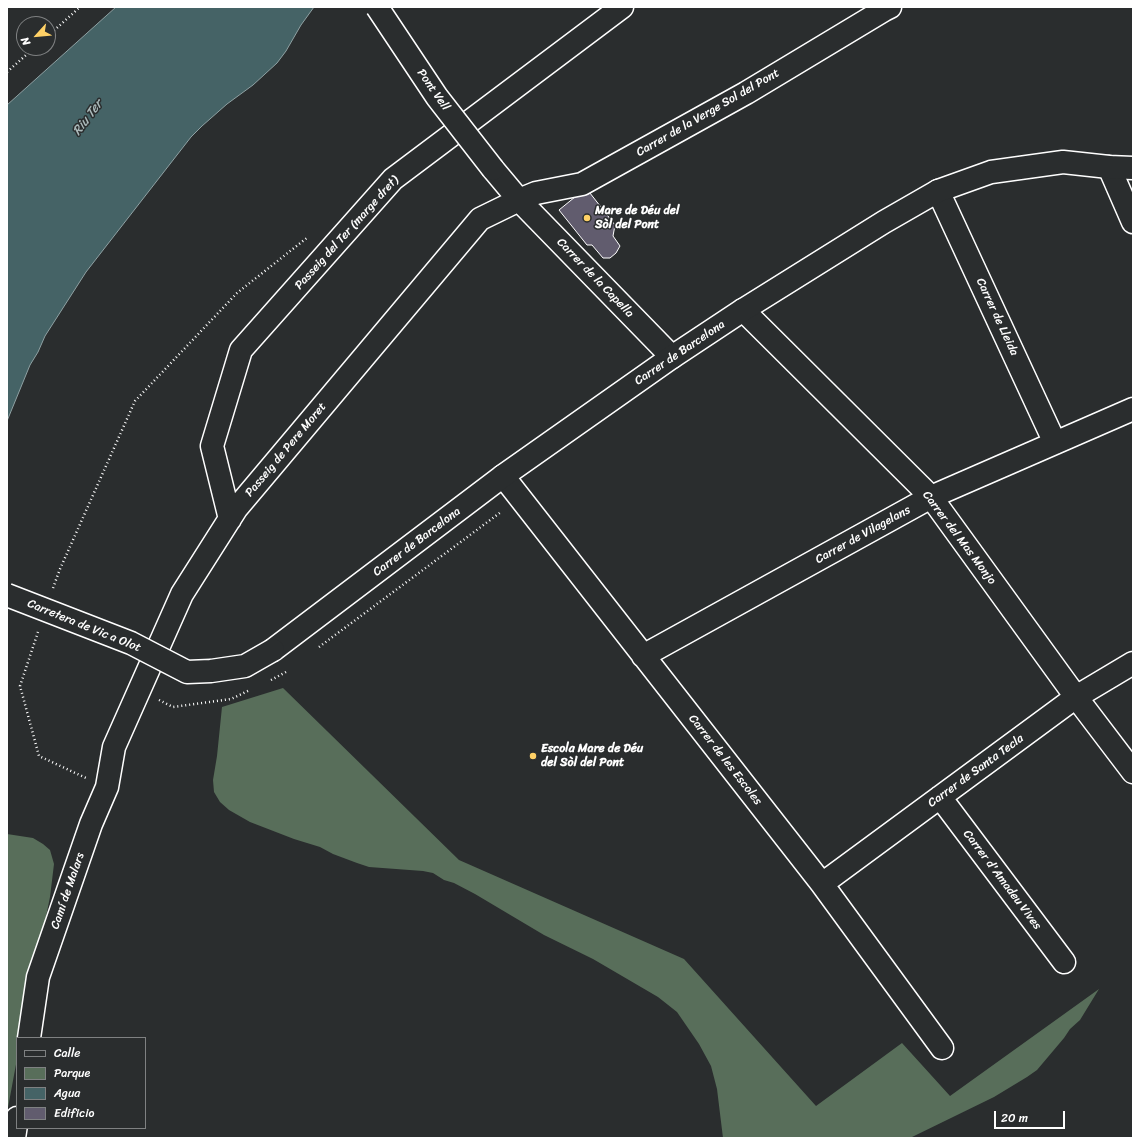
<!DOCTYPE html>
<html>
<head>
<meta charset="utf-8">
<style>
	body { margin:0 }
	#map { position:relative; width:1140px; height:1145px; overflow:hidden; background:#2a2d2e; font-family:Sriracha,sans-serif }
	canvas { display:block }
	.frame { position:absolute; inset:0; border:8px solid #fff; pointer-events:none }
	.legend { position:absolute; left:16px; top:1037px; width:130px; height:92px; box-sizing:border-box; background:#2a2d2e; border:1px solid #7f8182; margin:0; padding:5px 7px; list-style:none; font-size:12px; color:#fff }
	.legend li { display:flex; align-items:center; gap:8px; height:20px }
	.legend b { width:20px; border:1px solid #7f8182 }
	.north { position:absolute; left:16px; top:16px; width:40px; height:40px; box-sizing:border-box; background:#2a2d2e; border:1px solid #7f8182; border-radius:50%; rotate:243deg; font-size:11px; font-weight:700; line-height:16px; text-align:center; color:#fff }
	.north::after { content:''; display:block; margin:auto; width:14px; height:18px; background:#ffd166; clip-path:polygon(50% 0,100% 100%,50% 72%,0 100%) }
	.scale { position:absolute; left:994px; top:1111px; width:71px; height:18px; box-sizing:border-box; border:2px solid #fff; border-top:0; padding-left:5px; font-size:12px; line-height:14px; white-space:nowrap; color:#fff; -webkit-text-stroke:3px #2a2d2e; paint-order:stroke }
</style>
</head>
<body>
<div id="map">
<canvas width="1140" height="1145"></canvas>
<div class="frame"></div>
<ul class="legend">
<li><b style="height:5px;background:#2a2d2e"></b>Calle</li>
<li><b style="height:11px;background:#586e5a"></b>Parque</li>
<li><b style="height:11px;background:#456366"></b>Agua</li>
<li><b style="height:11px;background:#615c6e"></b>Edificio</li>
</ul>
<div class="north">N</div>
<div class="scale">20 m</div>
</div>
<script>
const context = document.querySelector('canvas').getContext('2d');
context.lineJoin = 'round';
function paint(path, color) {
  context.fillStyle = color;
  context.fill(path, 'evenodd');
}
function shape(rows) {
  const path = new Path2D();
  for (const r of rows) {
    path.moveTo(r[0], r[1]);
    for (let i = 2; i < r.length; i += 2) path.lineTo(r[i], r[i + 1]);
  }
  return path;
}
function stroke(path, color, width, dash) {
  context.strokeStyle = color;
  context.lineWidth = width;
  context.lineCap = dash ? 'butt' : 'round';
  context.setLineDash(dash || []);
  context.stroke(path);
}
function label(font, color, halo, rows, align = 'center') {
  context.font = font + ' Sriracha,sans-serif';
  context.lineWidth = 3;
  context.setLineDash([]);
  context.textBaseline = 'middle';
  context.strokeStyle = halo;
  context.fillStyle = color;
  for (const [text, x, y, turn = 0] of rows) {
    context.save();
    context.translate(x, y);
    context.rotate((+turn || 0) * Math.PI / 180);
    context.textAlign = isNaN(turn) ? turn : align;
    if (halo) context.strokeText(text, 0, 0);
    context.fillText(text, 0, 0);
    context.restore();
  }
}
const green = shape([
	[283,688,459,860,684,959,816,1106,902,1043,950,1096,1099,989,1080,1020,1070,1029,1064,1038,1037,1070,1027,1077,994,1097,910,1138,723,1138,717,1089,711,1066,699,1044,677,1012,658,997,593,959,544,935,475,894,454,883,444,880,433,873,423,871,369,867,357,863,333,854,320,847,294,839,250,822,229,810,220,802,214,792,213,780,217,756,222,707],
	[7,834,33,838,43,844,50,850,54,864,50,897,21,1038,17,1038,17,1059,7,1113]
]);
const water = shape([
	[116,7,314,7,301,25,286,51,277,63,253,85,227,104,202,126,191,137,86,272,45,336,38,352,30,365,7,421,7,105,116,7]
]);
const building = shape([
	[586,188,615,225,613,236,620,246,616,253,610,258,603,258,592,245,587,245,559,210,586,188]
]);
const path = shape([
	[48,36,80,7],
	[7,72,34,48],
	[53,588,60,569,135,401,237,293,308,237],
	[38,632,20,686,39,756,86,778],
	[319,647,501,512],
	[271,680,286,672],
	[159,700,173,707,231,699,250,690]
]);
const minor = shape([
	[1109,167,1133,222],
	[493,169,519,200,672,357],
	[938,191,1055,443],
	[743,310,931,497,1076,697,1133,772],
	[503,476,822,884,942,1048],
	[230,519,212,446,241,350,393,179,622,7],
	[643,656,931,497,1133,409],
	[940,797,1064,962],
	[822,884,1076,697,1133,663],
	[29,1038,38,977,91,824,107,787,114,747,182,594,236,509,480,219,519,200,536,193,582,184,746,93,884,10,890,7],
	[14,1138,17,1118]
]);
const tertiary = shape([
	[273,650,503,476,672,357,743,310,884,222,938,191,991,172,1063,162,1109,167,1133,168]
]);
const minorBridge = shape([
	[377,7,437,97,493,169]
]);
const tertiaryBridge = shape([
	[7,595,131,643,187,672,211,671,245,666,273,650]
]);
const markers = [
	[587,218,4,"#ffd166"],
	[533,756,4,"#ffd166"]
];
const streetNames = [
	["Pont Vell",433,90,55],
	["Carrer de la Verge Sol del Pont",708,113,-30],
	["Passeig del Ter (marge dret)",347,233,-48],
	["Carrer de la Capella",595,278,46],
	["Carrer de Lleida",997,317,65],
	["Carrer de Barcelona",680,353,-34],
	["Passeig de Pere Moret",286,450,-50],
	["Carrer de Vilagelans",863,535,-29],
	["Carrer del Mas Monjo",959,538,53],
	["Carrer de Barcelona",417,542,-37],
	["Carretera de Vic a Olot",84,626,22],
	["Carrer de les Escoles",725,760,52],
	["Carrer de Santa Tecla",976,771,-36],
	["Carrer d'Amadeu Vives",1002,880,53],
	["Camí de Malars",68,891,-71]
];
const poiNames = [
	["Mare de Déu del",595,211],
	["Sòl del Pont",595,225],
	["Escola Mare de Déu",541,749],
	["del Sòl del Pont",541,763]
];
const waterNames = [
	["Riu Ter",88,118,-53]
];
paint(green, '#586e5a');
paint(water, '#456366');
stroke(water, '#8fa1a3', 1);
paint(building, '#615c6e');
stroke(building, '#fff', 1);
stroke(minor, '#fff', 25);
stroke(tertiary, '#fff', 25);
stroke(path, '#fff', 2.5, [1, 3]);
stroke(minor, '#2a2d2e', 22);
stroke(tertiary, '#2a2d2e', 22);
stroke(minorBridge, '#fff', 25, []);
stroke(tertiaryBridge, '#fff', 25, []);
stroke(minorBridge, '#2a2d2e', 22);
stroke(tertiaryBridge, '#2a2d2e', 22);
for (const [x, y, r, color] of markers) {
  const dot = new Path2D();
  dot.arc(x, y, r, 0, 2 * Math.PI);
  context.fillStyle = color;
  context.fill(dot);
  stroke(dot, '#2a2d2e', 1.5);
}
label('12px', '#fff', '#2a2d2e', streetNames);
label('bold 12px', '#fff', '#2a2d2e', poiNames, 'left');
label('italic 13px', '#abb9ba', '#2a2d2e', waterNames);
</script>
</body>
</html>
